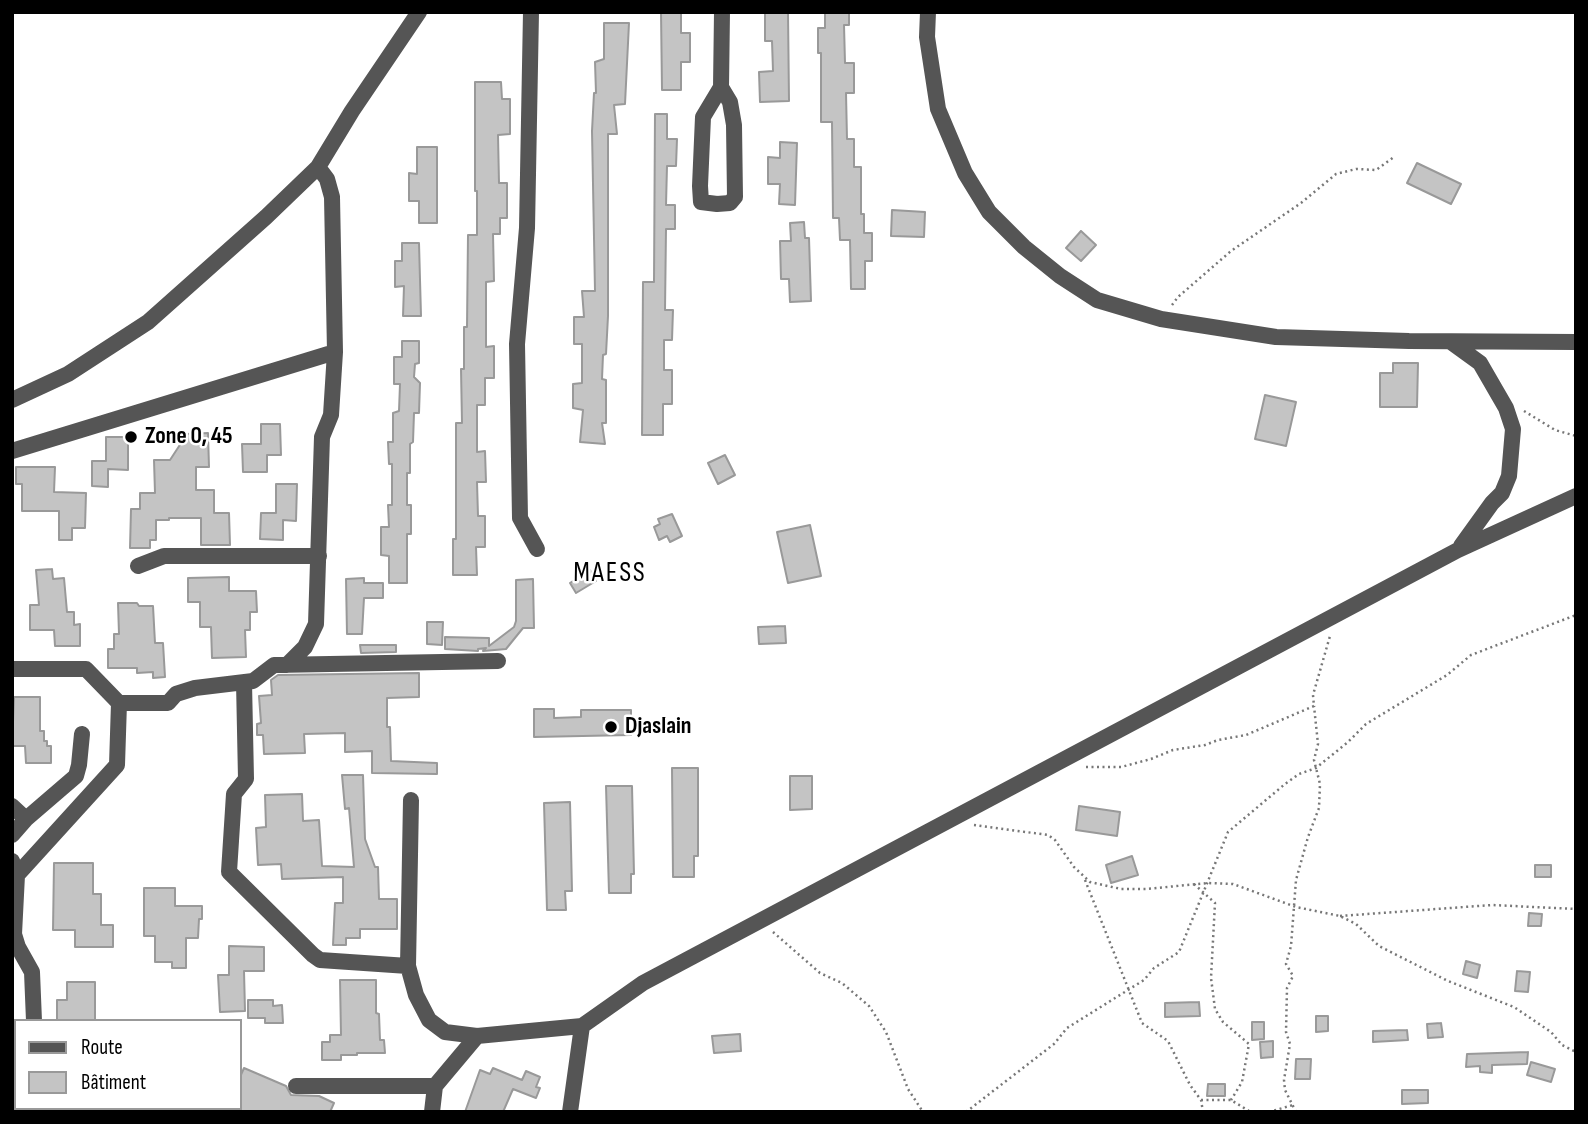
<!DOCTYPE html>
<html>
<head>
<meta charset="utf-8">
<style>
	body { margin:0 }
	#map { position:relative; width:1588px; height:1124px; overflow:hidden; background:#fff; font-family:"Sofia Sans Condensed",sans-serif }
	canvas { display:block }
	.frame { position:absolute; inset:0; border:14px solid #000; pointer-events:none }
	.legend { position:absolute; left:14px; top:1019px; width:228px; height:91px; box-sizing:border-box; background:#fff; border:2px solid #999; margin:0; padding:9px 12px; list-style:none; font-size:21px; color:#000 }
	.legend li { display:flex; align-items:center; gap:14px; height:35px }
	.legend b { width:35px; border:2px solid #999 }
</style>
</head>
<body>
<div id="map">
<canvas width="1588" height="1124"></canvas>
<div class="frame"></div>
<ul class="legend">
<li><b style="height:9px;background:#555"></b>Route</li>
<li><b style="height:19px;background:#c4c4c4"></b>Bâtiment</li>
</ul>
</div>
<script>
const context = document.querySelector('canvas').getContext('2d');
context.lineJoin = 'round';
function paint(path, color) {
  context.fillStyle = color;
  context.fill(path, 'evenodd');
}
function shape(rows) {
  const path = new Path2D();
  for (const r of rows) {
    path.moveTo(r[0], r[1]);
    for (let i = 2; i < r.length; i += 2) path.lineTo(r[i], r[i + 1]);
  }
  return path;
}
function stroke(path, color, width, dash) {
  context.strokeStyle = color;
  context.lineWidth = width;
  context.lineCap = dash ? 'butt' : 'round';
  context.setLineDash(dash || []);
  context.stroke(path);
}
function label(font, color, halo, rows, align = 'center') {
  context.font = font + ' "Sofia Sans Condensed",sans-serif';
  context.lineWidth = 5;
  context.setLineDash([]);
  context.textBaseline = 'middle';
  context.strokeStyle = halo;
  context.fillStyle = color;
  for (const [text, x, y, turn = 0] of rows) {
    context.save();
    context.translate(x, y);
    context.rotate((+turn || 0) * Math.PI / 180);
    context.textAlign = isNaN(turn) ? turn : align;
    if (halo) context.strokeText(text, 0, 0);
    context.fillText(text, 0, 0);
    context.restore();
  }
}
const building = shape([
	[661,12,681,12,681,33,690,33,690,62,681,62,681,90,662,90,661,12],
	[765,12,788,12,789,101,760,102,759,72,773,71,772,41,765,41,765,12],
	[825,12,849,12,849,25,844,25,845,63,854,63,854,93,846,93,847,139,854,139,854,167,861,167,861,214,864,214,864,233,872,233,872,261,865,261,865,289,851,289,850,240,840,240,839,218,833,218,832,122,821,122,821,53,818,53,818,28,825,28,825,12],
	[604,23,629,23,625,104,614,105,617,134,608,134,608,316,606,354,603,355,602,379,606,380,606,423,602,423,605,444,580,442,583,410,573,408,573,384,582,383,582,344,574,344,574,317,584,317,582,291,595,291,592,131,594,93,596,93,595,62,604,59,604,23],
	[475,82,501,82,502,99,510,99,510,134,498,135,499,183,507,183,507,218,500,218,500,234,493,234,494,281,486,282,486,347,494,346,494,378,485,378,485,405,477,405,477,452,485,451,486,482,477,482,478,516,485,516,485,547,476,547,477,575,453,575,453,539,456,539,456,423,462,423,461,369,464,369,464,327,467,327,468,235,477,235,477,191,475,191,475,82],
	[655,114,667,114,667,139,677,139,676,166,667,166,666,205,675,205,675,229,666,229,665,310,673,310,672,340,664,340,664,370,672,370,672,404,663,404,663,435,642,435,643,282,654,282,655,114],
	[780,142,797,143,795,205,779,204,780,184,768,184,768,157,780,158,780,142],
	[417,147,437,147,437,223,419,223,419,201,409,201,409,173,417,174,417,147],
	[1417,163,1461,184,1451,204,1407,183,1417,163],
	[892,210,925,212,924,237,891,236,892,210],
	[804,222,805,238,809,238,811,301,790,302,789,279,781,279,780,241,791,241,790,223,804,222],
	[1081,231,1096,245,1081,261,1066,248,1081,231],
	[402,243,419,243,421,316,403,316,404,286,395,287,395,261,402,261,402,243],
	[402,341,419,341,419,363,415,364,414,377,420,383,419,413,414,413,413,442,410,444,410,473,407,473,407,505,411,505,411,534,407,534,407,583,389,583,389,556,381,555,381,527,389,527,388,505,392,505,392,464,389,464,388,442,393,442,393,413,399,411,400,384,394,384,394,357,402,357,402,341],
	[1393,363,1418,363,1417,407,1380,407,1380,373,1393,373,1393,363],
	[1265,395,1296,402,1286,446,1255,439,1265,395],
	[261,424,280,424,281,455,267,455,267,472,243,472,242,444,261,444,261,424],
	[208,433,209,467,196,467,196,490,214,490,214,513,229,513,230,545,201,545,201,518,169,518,169,520,156,520,156,540,150,540,150,548,130,548,131,509,140,509,140,493,155,493,154,460,170,460,187,434,208,433],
	[106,437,128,437,128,470,108,469,108,487,92,486,92,461,106,461,106,437],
	[725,455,735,475,718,484,708,463,725,455],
	[16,467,55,467,54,492,86,493,85,528,72,528,72,540,59,540,59,511,22,511,22,484,16,484,16,467],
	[276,484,297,484,296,521,283,520,283,540,260,539,261,513,276,513,276,484],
	[672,514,682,536,670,542,667,536,659,540,654,527,660,524,658,519,672,514],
	[810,525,821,576,788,583,777,532,810,525],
	[52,569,53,579,64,578,67,612,74,612,74,625,80,624,80,646,55,646,54,630,30,630,30,605,39,605,36,570,52,569],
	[590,570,596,581,576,593,570,583,590,570],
	[229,577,229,591,256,591,257,612,250,612,250,630,245,630,246,657,212,658,211,627,200,627,200,602,188,602,188,578,229,577],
	[364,578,364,583,383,583,383,598,364,598,362,634,347,634,346,579,364,578],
	[533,579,534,628,523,628,506,649,483,651,486,648,478,649,478,651,445,649,445,637,489,638,489,646,514,627,516,621,516,580,533,579],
	[118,603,137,603,139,606,153,606,155,643,163,643,165,677,153,678,153,672,137,673,137,668,108,668,108,649,114,649,114,634,119,634,118,603],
	[427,622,443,622,442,645,427,644,427,622],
	[785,626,786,643,759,644,758,627,785,626],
	[360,645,396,645,396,652,361,653,360,645],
	[419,673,419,697,387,698,387,727,390,727,391,761,437,763,437,774,372,773,372,751,345,752,345,733,304,734,305,753,264,754,263,735,257,735,257,724,261,723,259,696,272,695,271,680,278,675,419,673],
	[14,697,40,697,40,731,44,731,44,741,47,741,47,746,51,746,51,763,26,763,25,746,12,746,14,697],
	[534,709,554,709,554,718,581,717,581,710,631,710,631,735,534,737,534,709],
	[672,768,698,768,698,856,694,856,694,877,673,877,672,768],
	[342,775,363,775,365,839,375,867,378,867,379,899,397,899,397,929,360,929,360,938,346,938,346,945,333,945,335,903,343,903,343,877,282,879,281,864,258,865,256,828,266,827,265,795,302,794,303,821,319,820,322,866,354,867,349,808,345,809,342,775],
	[790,776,812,776,812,809,790,810,790,776],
	[606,786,632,786,634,874,631,874,631,893,609,893,606,786],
	[570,802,572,891,565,891,566,910,547,910,544,803,570,802],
	[1079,806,1120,812,1117,836,1076,830,1079,806],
	[1132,856,1138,875,1111,883,1106,865,1132,856],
	[54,863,93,863,93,894,101,894,101,925,113,925,113,947,75,947,75,930,53,930,54,863],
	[1535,865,1551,865,1551,877,1535,877,1535,865],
	[144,888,175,888,175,906,202,906,202,919,199,919,198,938,186,938,186,968,172,968,172,962,155,962,155,936,144,936,144,888],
	[1529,913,1542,914,1541,926,1528,926,1529,913],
	[229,946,264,947,264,971,244,971,245,1011,220,1012,218,975,229,975,229,946],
	[1466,961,1480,965,1477,978,1463,974,1466,961],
	[1517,971,1530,972,1528,992,1515,991,1517,971],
	[340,980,376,980,376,1013,379,1014,380,1040,384,1040,385,1053,357,1053,357,1055,341,1055,341,1060,322,1060,322,1042,330,1042,330,1035,341,1035,340,980],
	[67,982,95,982,95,1021,57,1021,57,1000,67,1000,67,982],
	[248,1000,273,1000,273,1006,282,1005,283,1023,265,1023,265,1018,248,1018,248,1000],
	[1199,1002,1200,1016,1165,1017,1165,1003,1199,1002],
	[1316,1016,1328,1016,1328,1031,1316,1032,1316,1016],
	[1252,1022,1264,1022,1264,1039,1252,1040,1252,1022],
	[1441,1023,1443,1037,1428,1038,1427,1024,1441,1023],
	[1407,1030,1408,1040,1373,1042,1373,1031,1407,1030],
	[740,1034,741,1051,714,1053,712,1036,740,1034],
	[1273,1041,1273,1057,1261,1058,1260,1042,1273,1041],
	[1528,1052,1527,1064,1492,1065,1492,1073,1480,1072,1480,1066,1466,1067,1467,1054,1528,1052],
	[1296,1059,1311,1059,1310,1079,1295,1079,1296,1059],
	[1531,1062,1555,1069,1551,1082,1527,1075,1531,1062],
	[244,1068,286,1086,291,1095,319,1096,334,1103,330,1112,240,1112,240,1077,244,1068],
	[493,1068,522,1080,526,1071,540,1077,536,1087,540,1088,536,1098,513,1089,503,1112,465,1112,480,1070,490,1074,493,1068],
	[1208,1084,1225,1084,1225,1096,1207,1096,1208,1084],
	[1402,1090,1428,1090,1428,1103,1402,1104,1402,1090]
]);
const path = shape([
	[1172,305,1178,297,1231,251,1301,203,1336,174,1356,169,1376,170,1394,157],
	[1524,411,1555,430,1576,436],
	[1086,767,1121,767,1151,759,1173,750,1205,745,1218,740,1246,735,1314,706,1313,695,1330,636],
	[974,825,1048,835,1055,840,1074,867,1090,882,1121,889,1146,889,1208,883,1233,884,1296,907,1340,916,1356,924,1379,946,1448,981,1514,1007,1551,1032,1562,1045,1576,1052],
	[1085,880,1142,1023,1168,1041,1190,1085,1201,1100,1203,1112],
	[1194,884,1215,903,1211,978,1215,1009,1223,1022,1249,1044,1242,1082,1231,1100],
	[1340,916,1492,905,1576,909],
	[773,932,820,973,842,983,869,1006,886,1032,908,1089,923,1112],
	[12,1085,16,1084],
	[1201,1100,1231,1100,1249,1111,1261,1112],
	[966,1112,1054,1044,1067,1028,1144,980,1154,968,1179,952,1228,832,1285,784,1299,774,1316,768,1348,742,1366,724,1447,675,1471,655,1576,615],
	[1269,1112,1293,1105],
	[1296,1112,1285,1090,1284,1080,1290,1044,1286,1032,1287,988,1293,976,1286,964,1291,946,1296,880,1308,837,1319,808,1320,784,1314,760,1318,744,1314,706]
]);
const minor = shape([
	[531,12,527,228,517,344,520,518,537,549],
	[928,12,927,37,938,109,965,173,989,212,1024,247,1060,276,1097,300,1161,319,1276,337,1409,341,1576,342],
	[721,87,730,102,734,125,735,197,730,203,717,204,701,202,700,186,703,117,721,87,722,12],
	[1451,342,1480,363,1506,408,1513,429,1509,476,1502,493,1492,503,1461,546],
	[12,400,68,374,148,322,266,217,318,167,352,111,419,12],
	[12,451,335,352],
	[138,566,164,556,319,556],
	[287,665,305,647,316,624,322,437,331,415,335,352,332,197,327,179,318,167],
	[12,669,86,669,119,703,117,765,17,875],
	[244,682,246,779,234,794,229,872,313,955,320,960,408,966],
	[119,703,168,703,176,694,195,688,253,681,274,665,498,661],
	[411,800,408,966,416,995,429,1020,445,1032,477,1036,582,1026,643,983,1458,550,1576,496],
	[12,806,26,819],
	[12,835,26,819,76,776,79,765,82,734],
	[12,861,17,875,14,934,18,947,32,972,34,1021],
	[296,1086,435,1086],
	[90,1108,95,1112],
	[432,1112,435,1086,477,1036],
	[570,1112,582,1026]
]);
const markers = [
	[131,437,7,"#000"],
	[611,727,7,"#000"]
];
const poiNames = [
	["Zone 0, 45",145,437],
	["Djaslain",625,727]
];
const quarterNames = [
	["MAESS",610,574]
];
paint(building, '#c4c4c4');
stroke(building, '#999', 2);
stroke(path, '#777', 2.5, [2, 3.5]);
stroke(minor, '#555', 16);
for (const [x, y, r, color] of markers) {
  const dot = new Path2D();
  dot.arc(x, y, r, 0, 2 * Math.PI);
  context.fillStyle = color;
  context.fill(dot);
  stroke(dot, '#fff', 2.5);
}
label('bold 24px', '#000', '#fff', poiNames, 'left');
context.letterSpacing = '2px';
label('28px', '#000', '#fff', quarterNames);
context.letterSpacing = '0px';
</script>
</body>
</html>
